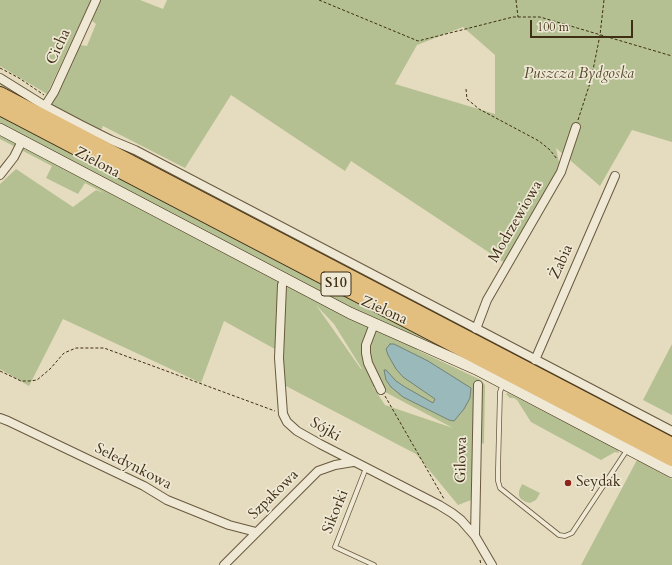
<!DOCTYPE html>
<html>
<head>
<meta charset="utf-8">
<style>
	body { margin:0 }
	#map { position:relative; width:672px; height:565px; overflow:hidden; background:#e5dbbe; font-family:Cardo,serif }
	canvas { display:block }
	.scale { position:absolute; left:530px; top:20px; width:103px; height:18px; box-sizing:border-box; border:2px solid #402e14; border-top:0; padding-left:5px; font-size:12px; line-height:14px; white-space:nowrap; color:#402e14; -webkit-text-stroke:3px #eee8d5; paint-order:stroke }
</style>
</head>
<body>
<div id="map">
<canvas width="672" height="565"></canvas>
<div class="scale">100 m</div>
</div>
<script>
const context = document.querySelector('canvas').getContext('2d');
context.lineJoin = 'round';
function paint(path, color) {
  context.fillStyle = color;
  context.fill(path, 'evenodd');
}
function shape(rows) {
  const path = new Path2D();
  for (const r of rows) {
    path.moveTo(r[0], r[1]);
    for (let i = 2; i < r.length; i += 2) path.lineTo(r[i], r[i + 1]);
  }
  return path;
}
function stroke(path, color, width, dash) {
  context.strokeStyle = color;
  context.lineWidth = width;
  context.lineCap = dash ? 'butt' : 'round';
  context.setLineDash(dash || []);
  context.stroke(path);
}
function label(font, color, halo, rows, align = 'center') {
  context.font = font + ' Cardo,serif';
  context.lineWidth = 3.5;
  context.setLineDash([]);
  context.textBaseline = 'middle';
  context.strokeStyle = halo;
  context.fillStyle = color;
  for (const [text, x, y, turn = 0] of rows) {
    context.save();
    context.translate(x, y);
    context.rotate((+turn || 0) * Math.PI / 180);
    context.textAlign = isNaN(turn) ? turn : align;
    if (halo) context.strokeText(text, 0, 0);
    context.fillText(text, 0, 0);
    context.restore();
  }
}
const green = shape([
	[0,0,91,0,47,94,0,66],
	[100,0,140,0,163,9,167,0,672,0,672,142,632,130,600,186,556,148,561,172,508,265,351,161,345,171,231,95,185,168,103,126,101,130,50,104,80,45,87,46,96,24,91,20],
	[463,27,495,55,495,114,395,84,417,45],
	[0,81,672,434,672,437,0,85],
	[0,115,472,363,421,339,417,350,481,380,485,385,484,444,473,438,471,500,458,505,416,454,284,385,284,354,224,321,201,383,63,319,29,386,0,369,0,184,16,169,73,207,96,190,104,193,85,183,78,194,46,178,52,166,0,139],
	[316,305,334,324,362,369,361,369],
	[373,387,385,392,453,428,385,405],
	[672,344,672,415,643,400],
	[508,393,617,449,619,453,615,452,601,460,531,422,517,400,514,398,510,398,506,394],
	[637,460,672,479,672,565,581,565],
	[522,484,540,493,536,500,530,503,526,502,521,499,519,496,519,491]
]);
const water = shape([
	[390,344,394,344,428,361,471,388,470,398,464,409,454,421,449,420,403,397,391,387,386,380,384,370,386,370,396,381,405,387,433,403,435,399,403,377,396,369,388,355,386,349,390,344]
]);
const path = shape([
	[319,0,418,41,513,17,540,17,672,56],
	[516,0,518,17],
	[0,68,19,78,44,95],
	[466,89,467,99,479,109,539,141,550,150,557,159],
	[578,120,591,80,600,35,604,0],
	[0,371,21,381,29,381,37,380,50,369,64,353,76,348,104,348,275,411],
	[385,396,444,499],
	[480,560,481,565]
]);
const lane = shape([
	[503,384,500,392,498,469,498,481,500,488,559,535,565,536,572,533,627,450],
	[366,468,335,547,374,565]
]);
const street = shape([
	[0,78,45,106,81,125,111,140,135,150,672,431],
	[45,106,54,92,96,0],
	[0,175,14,157,22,141],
	[285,278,282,285,279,358,283,414,287,422,297,431,320,444,439,505,452,513,461,520,475,536,492,565],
	[374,324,366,345,366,353,368,363,381,390],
	[476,329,487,300,561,172,576,127],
	[535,360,615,176],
	[0,418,8,421,144,486,167,500,229,525,256,532],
	[475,536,478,385],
	[224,565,318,471,335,465,353,462]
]);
const secondary = shape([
	[0,129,350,313,476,369,672,472]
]);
const highway = shape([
	[0,94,672,445],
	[0,108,672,459]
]);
const markers = [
	[568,483,4,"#8f2418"]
];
const shields = [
	[336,284,30]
];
const shieldNames = [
	["S10",336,284]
];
const streetNames = [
	["Cicha",59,47,-65],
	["Zielona",97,163,28],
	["Modrzewiowa",516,222,-60],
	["Żabia",562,262,-66],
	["Zielona",384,311,24],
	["Sójki",325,430,30],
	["Gilowa",462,460,-89],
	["Seledynkowa",133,467,27],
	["Szpakowa",274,495,-45],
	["Sikorki",336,512,-68]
];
const parkNames = [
	["Puszcza Bydgoska",579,75]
];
const poiNames = [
	["Seydak",576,483]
];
paint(green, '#b4c092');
paint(water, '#99b9ba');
stroke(water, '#758178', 1);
stroke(lane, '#69593e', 5.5);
stroke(street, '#69593e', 10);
stroke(secondary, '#402e14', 12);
stroke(highway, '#402e14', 16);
stroke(path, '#402e14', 1, [3, 2]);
stroke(lane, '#eee8d5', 4);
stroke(street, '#eee8d5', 8);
stroke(secondary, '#eee8d5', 11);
stroke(highway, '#e2be7f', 14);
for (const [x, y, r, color] of markers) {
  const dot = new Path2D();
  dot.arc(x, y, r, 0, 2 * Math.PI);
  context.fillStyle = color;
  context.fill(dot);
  stroke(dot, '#eee8d5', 1.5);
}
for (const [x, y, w] of shields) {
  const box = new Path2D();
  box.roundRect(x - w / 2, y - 12, w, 24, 3);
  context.fillStyle = '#eee8d5';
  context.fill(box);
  stroke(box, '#402e14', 1);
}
label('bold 14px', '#402e14', null, shieldNames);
label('15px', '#402e14', '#eee8d5', streetNames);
label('italic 15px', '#574b2d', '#eee8d5', parkNames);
label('15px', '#402e14', '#eee8d5', poiNames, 'left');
</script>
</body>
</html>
